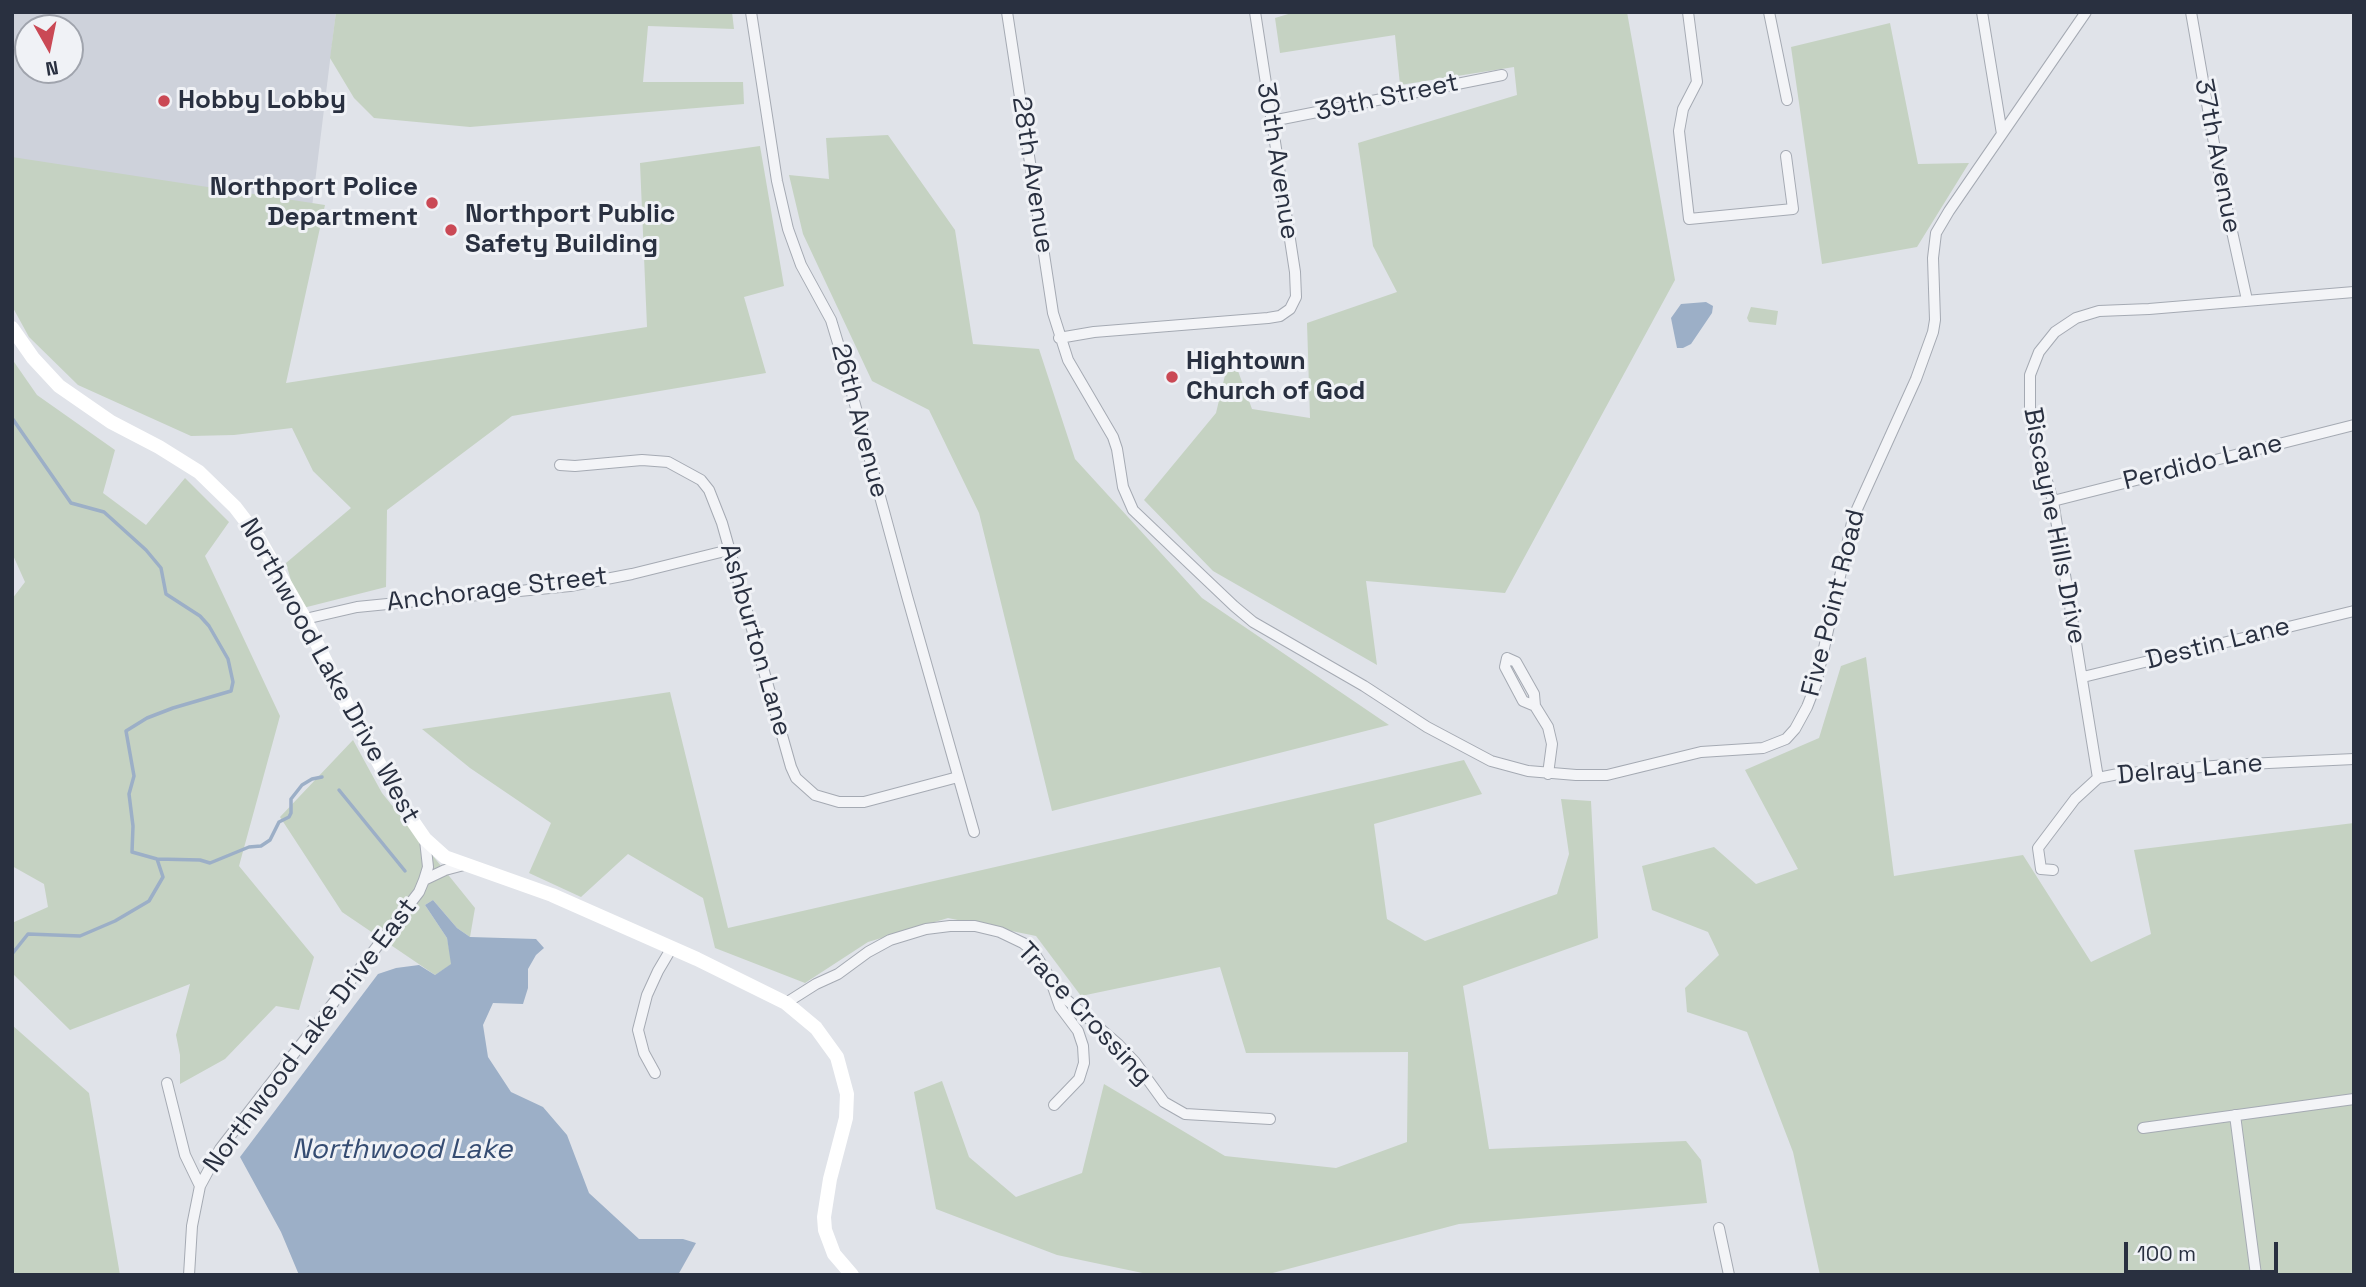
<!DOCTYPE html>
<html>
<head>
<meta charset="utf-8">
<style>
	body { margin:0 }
	#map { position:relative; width:2366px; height:1287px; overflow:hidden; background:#e0e3e9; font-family:"Space Grotesk",sans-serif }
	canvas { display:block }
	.frame { position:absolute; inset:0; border:14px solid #293040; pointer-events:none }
	.north { position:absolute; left:14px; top:14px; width:70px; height:70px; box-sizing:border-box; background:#f0f2f6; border:2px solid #a0a4ad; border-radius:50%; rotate:171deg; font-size:19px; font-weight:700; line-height:28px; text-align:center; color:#293040 }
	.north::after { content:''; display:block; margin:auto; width:24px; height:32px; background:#ca4955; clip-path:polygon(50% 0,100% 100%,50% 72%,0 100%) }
	.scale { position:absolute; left:2124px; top:1242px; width:154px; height:32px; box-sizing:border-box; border:4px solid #293040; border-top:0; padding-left:9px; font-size:21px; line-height:24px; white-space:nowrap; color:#293040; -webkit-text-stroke:5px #f0f2f6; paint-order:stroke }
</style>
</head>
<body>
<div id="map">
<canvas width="2366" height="1287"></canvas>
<div class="frame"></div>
<div class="north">N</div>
<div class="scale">100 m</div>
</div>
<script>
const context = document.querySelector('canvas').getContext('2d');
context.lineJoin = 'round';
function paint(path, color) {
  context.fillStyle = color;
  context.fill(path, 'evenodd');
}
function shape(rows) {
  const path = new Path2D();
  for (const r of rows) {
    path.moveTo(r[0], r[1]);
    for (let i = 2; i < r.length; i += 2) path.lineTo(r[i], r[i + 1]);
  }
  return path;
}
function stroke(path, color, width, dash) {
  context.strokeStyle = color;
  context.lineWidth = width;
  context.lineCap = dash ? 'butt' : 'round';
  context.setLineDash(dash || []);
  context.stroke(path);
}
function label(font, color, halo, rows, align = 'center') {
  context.font = font + ' "Space Grotesk",sans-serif';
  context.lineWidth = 6;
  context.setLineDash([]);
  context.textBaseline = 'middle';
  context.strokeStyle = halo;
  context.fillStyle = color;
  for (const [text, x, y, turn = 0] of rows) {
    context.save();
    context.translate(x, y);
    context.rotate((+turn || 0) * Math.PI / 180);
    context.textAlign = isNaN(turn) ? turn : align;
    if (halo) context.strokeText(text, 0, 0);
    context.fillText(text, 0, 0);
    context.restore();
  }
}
const built = shape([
	[12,12,336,12,310,223,12,171],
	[28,28,70,28,70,70,28,70]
]);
const green = shape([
	[336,12,732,12,734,29,648,26,643,82,743,82,744,104,470,127,374,118,354,98,330,58],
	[1295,12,1627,12,1675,280,1505,593,1366,581,1377,665,1213,571,1144,500,1216,413,1226,371,1238,371,1252,409,1310,418,1307,323,1397,292,1373,246,1358,143,1517,95,1514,67,1400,85,1395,35,1280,53,1275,18],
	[1890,23,1918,164,1969,163,1917,247,1822,264,1791,47],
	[888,135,955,230,973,344,1039,349,1075,459,1202,598,1389,725,1052,811,979,513,929,410,872,381,803,234,789,175,829,179,826,138],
	[760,146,784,286,744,297,766,373,512,416,387,510,386,587,299,609,286,563,351,508,313,471,292,428,234,435,191,436,78,385,29,337,12,306,12,157,325,205,286,383,647,327,640,163],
	[1751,307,1778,311,1776,325,1749,322,1747,318],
	[12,359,37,395,115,450,103,493,146,525,185,478,229,522,205,556,280,716,239,866,314,957,299,1010,276,1006,225,1059,180,1084,180,1055,176,1035,190,984,70,1030,12,973,12,923,48,907,44,884,12,866,12,599,25,582,12,553],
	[1866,657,1894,876,2023,855,2091,962,2151,934,2134,850,2354,823,2354,1275,1820,1275,1793,1152,1747,1032,1687,1012,1685,988,1719,955,1708,932,1652,910,1642,866,1714,847,1756,884,1798,869,1745,770,1819,738,1841,666],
	[670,692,728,928,1464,760,1482,794,1374,824,1387,919,1425,941,1557,894,1569,854,1561,799,1591,801,1598,938,1463,986,1489,1149,1686,1141,1701,1160,1707,1203,1459,1224,1265,1275,1152,1275,1057,1255,936,1209,914,1092,942,1081,969,1157,1016,1197,1082,1173,1104,1084,1225,1156,1336,1168,1407,1142,1408,1052,1246,1053,1220,967,1081,996,1036,936,948,918,868,942,805,983,715,948,703,898,628,854,581,897,529,873,551,823,470,768,422,729],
	[353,740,382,793,475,908,470,937,457,928,433,900,425,905,447,938,452,964,435,975,342,912,280,817],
	[12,1025,89,1093,120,1275,12,1275]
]);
const water = shape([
	[1706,302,1713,306,1712,313,1691,344,1683,348,1677,348,1671,318,1681,304],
	[433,900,457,928,470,937,536,939,544,948,536,955,528,969,528,988,523,1004,493,1003,483,1025,488,1057,511,1092,543,1107,567,1135,589,1193,639,1239,683,1239,696,1243,678,1275,299,1275,281,1232,240,1157,378,974,396,968,419,965,435,975,451,964,447,938,425,905]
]);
const stream = shape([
	[12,418,71,503,104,512,146,550,161,568,166,594,200,616,209,626,228,659,233,682,231,691,173,708,147,718,126,731,134,776,129,794,133,826,132,852,157,859,200,860,210,863,249,847,261,846,270,840,279,822,289,817,291,813,291,799,302,785,312,779,322,777],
	[339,790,405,871],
	[12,954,28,934,80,936,115,921,149,901,163,877,157,859]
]);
const street = shape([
	[751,12,777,181,788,229,801,265,831,320,841,353,907,596,974,832],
	[1007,12,1053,313,1068,360,1113,437,1117,449,1123,487,1133,510,1234,606,1253,622,1364,686,1427,727,1491,761,1528,771,1576,775,1607,775,1701,752,1763,748,1786,739,1795,729,1807,707,1816,684,1853,518,1916,379,1933,332,1935,320,1933,258,1936,233,1949,211,2086,12],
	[1688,12,1697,82,1683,109,1679,131,1689,219,1793,209,1786,156],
	[1769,12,1787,100],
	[1982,12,2002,134],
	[2191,12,2219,172,2247,300],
	[1272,121,1502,75],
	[1059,338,1094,332,1268,318,1280,316,1290,309,1296,297,1295,272,1255,12],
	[560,465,575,466,642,460,668,462,701,480,709,490,722,523,791,767,796,778,815,795,839,802,864,802,958,777],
	[2053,501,2354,425],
	[305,619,357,607,570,586,632,574,729,550],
	[2083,677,2354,611],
	[1535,706,1523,701,1505,667,1507,658,1516,662,1534,694,1535,706,1548,727,1552,744,1548,774],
	[2098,778,2053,501,2034,438,2030,412,2030,375,2039,352,2055,332,2076,318,2099,311,2149,309,2354,292],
	[2053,870,2041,869,2038,848,2075,799,2098,778,2118,774,2226,765,2354,759],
	[424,880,428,867,425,840],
	[1053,987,1060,1007,1078,1031,1083,1046,1084,1063,1079,1079,1054,1105],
	[786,1003,816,984,838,974,868,952,890,940,926,929,950,926,975,926,1000,932,1023,943,1033,951,1060,994,1118,1044,1135,1062,1164,1102,1185,1114,1270,1119],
	[655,1073,644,1053,638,1030,647,995,658,971,671,949],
	[167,1083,185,1155,200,1186],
	[2235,1115,2256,1275],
	[2143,1128,2354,1099],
	[1719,1228,1729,1275],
	[189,1275,192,1226,200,1186,220,1149,379,944,419,892,424,880,445,870,464,865]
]);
const secondary = shape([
	[12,328,33,358,59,386,111,422,159,447,199,472,235,507,258,537,305,619,348,707,403,807,425,839,445,857,552,895,697,959,786,1003,816,1028,837,1057,847,1094,846,1118,830,1179,824,1217,825,1230,834,1254,852,1275]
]);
const markers = [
	[164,101,7,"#ca4955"],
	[432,203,7,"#ca4955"],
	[451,230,7,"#ca4955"],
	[1172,377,7,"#ca4955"]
];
const streetNames = [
	["39th Street",1387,98,-12],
	["37th Avenue",2217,156,79],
	["30th Avenue",1277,161,81],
	["28th Avenue",1032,175,81],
	["26th Avenue",859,421,75],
	["Perdido Lane",2203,463,-14],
	["Biscayne Hills Drive",2054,526,79],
	["Anchorage Street",497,590,-7],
	["Five Point Road",1834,603,-76],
	["Ashburton Lane",755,640,74],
	["Destin Lane",2218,644,-14],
	["Northwood Lake Drive West",329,671,61],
	["Delray Lane",2190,770,-5],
	["Trace Crossing",1084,1014,47],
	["Northwood Lake Drive East",311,1036,-53]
];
const poiNames = [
	["Hobby Lobby",178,101],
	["Northport Police",418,188,"right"],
	["Department",418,218,"right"],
	["Northport Public",465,215],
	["Safety Building",465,245],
	["Hightown",1186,362],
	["Church of God",1186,392]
];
const waterNames = [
	["Northwood Lake",402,1150]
];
paint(built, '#ced2db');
paint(green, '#c5d2c2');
paint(water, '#9cafc7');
stroke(stream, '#9cafc7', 3.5);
stroke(street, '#a5aab3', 12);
stroke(street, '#f3f4f7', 10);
stroke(secondary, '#fff', 14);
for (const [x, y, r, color] of markers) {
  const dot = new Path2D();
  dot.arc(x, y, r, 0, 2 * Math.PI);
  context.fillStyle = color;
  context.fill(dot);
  stroke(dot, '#f0f2f6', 2.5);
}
label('26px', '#293040', '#f0f2f6', streetNames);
label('bold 26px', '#293040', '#f0f2f6', poiNames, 'left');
label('italic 28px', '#354c72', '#f0f2f6', waterNames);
</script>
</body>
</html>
